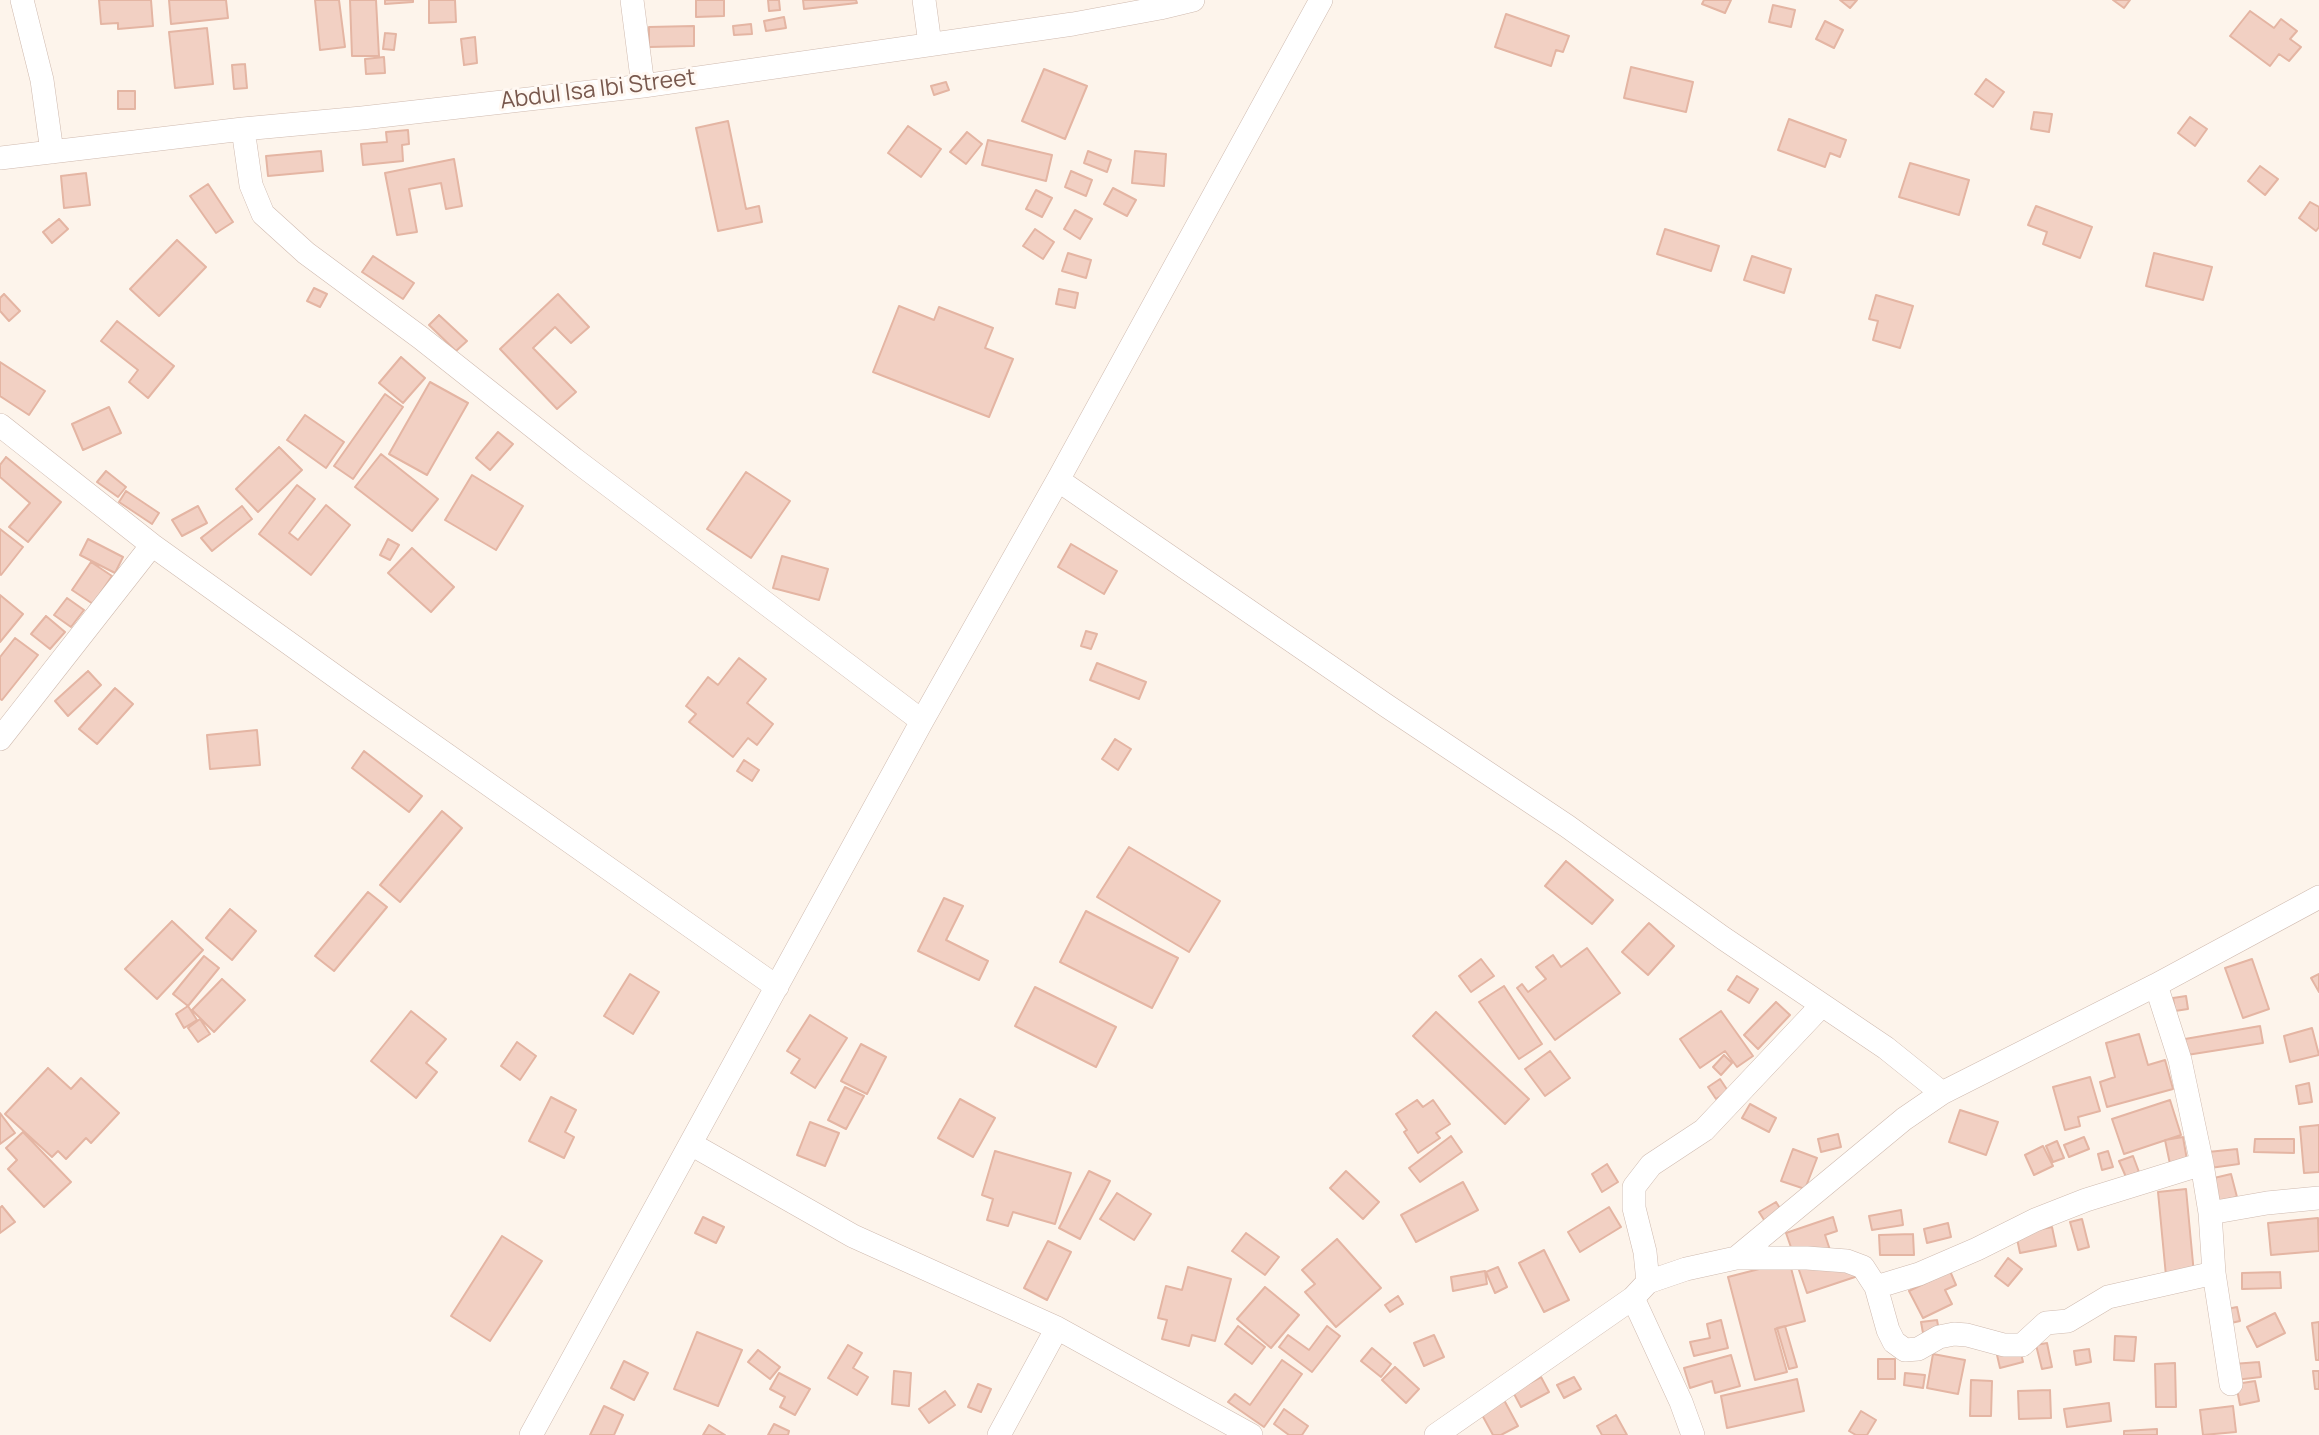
<!DOCTYPE html>
<html>
<head>
<meta charset="utf-8">
<style>
	body { margin:0 }
	canvas { display:block; background:#fdf4eb }
</style>
</head>
<body>
<canvas width="2319" height="1435"></canvas>
<script>
const context = document.querySelector('canvas').getContext('2d');
context.lineJoin = 'round';
function paint(path, color) {
  context.fillStyle = color;
  context.fill(path, 'evenodd');
}
function shape(rows) {
  const path = new Path2D();
  for (const r of rows) {
    path.moveTo(r[0], r[1]);
    for (let i = 2; i < r.length; i += 2) path.lineTo(r[i], r[i + 1]);
  }
  return path;
}
function stroke(path, color, width, dash) {
  context.strokeStyle = color;
  context.lineWidth = width;
  context.lineCap = dash ? 'butt' : 'round';
  context.setLineDash(dash || []);
  context.stroke(path);
}
function label(font, color, halo, rows, align = 'center') {
  context.font = font + ' Manrope,sans-serif';
  context.lineWidth = 6;
  context.setLineDash([]);
  context.textBaseline = 'middle';
  context.strokeStyle = halo;
  context.fillStyle = color;
  for (const [text, x, y, turn = 0] of rows) {
    context.save();
    context.translate(x, y);
    context.rotate((+turn || 0) * Math.PI / 180);
    context.textAlign = isNaN(turn) ? turn : align;
    if (halo) context.strokeText(text, 0, 0);
    context.fillText(text, 0, 0);
    context.restore();
  }
}
const building = shape([
	[99,0,151,0,153,26,118,29,118,23,101,24,99,0],
	[169,0,226,0,228,18,171,24,169,0],
	[315,0,339,0,345,47,320,50,315,0],
	[350,0,376,0,379,56,352,56,350,0],
	[385,0,413,0,413,2,385,4,385,0],
	[429,0,455,0,456,22,429,23,429,0],
	[696,0,724,0,724,16,696,17,696,0],
	[768,0,779,0,780,10,769,11,768,0],
	[803,0,856,0,857,3,804,9,803,0],
	[1704,0,1731,0,1725,13,1702,4,1704,0],
	[1840,0,1857,0,1850,8,1840,0],
	[2113,0,2130,0,2124,8,2113,0],
	[1773,5,1795,10,1791,27,1769,22,1773,5],
	[2250,11,2274,28,2281,19,2297,31,2290,39,2301,47,2289,61,2279,54,2270,66,2230,36,2250,11],
	[1506,14,1569,36,1563,52,1556,50,1551,66,1495,47,1506,14],
	[784,17,786,28,766,31,764,21,784,17],
	[1825,21,1843,30,1834,48,1816,39,1825,21],
	[751,24,752,34,734,35,733,26,751,24],
	[694,26,694,46,649,47,649,27,694,26],
	[207,28,213,84,175,88,169,32,207,28],
	[385,33,396,34,394,50,383,49,385,33],
	[475,37,477,63,464,65,461,39,475,37],
	[384,57,385,73,366,74,365,59,384,57],
	[245,64,247,88,234,89,232,65,245,64],
	[1631,67,1693,82,1686,112,1624,98,1631,67],
	[1044,69,1087,86,1065,139,1022,121,1044,69],
	[1986,79,2004,92,1993,107,1975,94,1986,79],
	[946,82,949,90,934,95,931,86,946,82],
	[118,91,135,91,135,109,118,109,118,91],
	[2034,112,2052,114,2049,132,2031,129,2034,112],
	[2190,117,2207,129,2195,146,2178,133,2190,117],
	[1789,119,1846,140,1840,157,1830,153,1825,167,1778,150,1789,119],
	[728,121,746,209,759,206,762,222,718,231,696,128,728,121],
	[908,126,941,149,921,177,888,153,908,126],
	[408,130,409,144,402,145,403,161,363,165,361,144,387,142,386,132,408,130],
	[967,132,982,144,966,164,950,152,967,132],
	[988,140,1052,155,1046,181,982,165,988,140],
	[321,151,323,171,268,176,266,156,321,151],
	[1088,151,1111,160,1107,172,1084,163,1088,151],
	[1135,151,1166,154,1164,186,1132,183,1135,151],
	[454,159,462,206,446,209,441,183,409,189,417,232,397,235,385,173,454,159],
	[1910,163,1969,180,1959,215,1899,197,1910,163],
	[2260,166,2278,179,2265,195,2248,181,2260,166],
	[1071,171,1092,180,1086,196,1065,187,1071,171],
	[86,173,90,205,64,208,61,176,86,173],
	[208,184,233,222,216,233,190,196,208,184],
	[1113,188,1136,200,1127,216,1104,204,1113,188],
	[1036,190,1052,198,1042,217,1026,209,1036,190],
	[2310,202,2319,207,2319,227,2316,231,2299,218,2310,202],
	[2036,206,2092,227,2080,258,2043,244,2047,232,2028,225,2036,206],
	[1075,210,1092,219,1080,239,1064,229,1075,210],
	[59,219,68,229,52,243,43,232,59,219],
	[1035,229,1054,242,1043,259,1023,246,1035,229],
	[1665,229,1719,246,1711,271,1657,254,1665,229],
	[177,240,206,267,159,316,130,289,177,240],
	[1068,253,1091,260,1086,278,1062,271,1068,253],
	[2154,253,2212,267,2203,300,2146,286,2154,253],
	[373,256,414,283,403,299,362,272,373,256],
	[1752,256,1791,269,1784,293,1744,280,1752,256],
	[314,288,327,294,320,307,307,301,314,288],
	[1059,289,1078,293,1075,308,1056,304,1059,289],
	[4,294,20,311,9,321,0,311,0,298,4,294],
	[558,294,589,327,571,343,555,327,533,348,576,392,557,409,500,349,558,294],
	[1876,295,1913,306,1900,348,1873,340,1878,321,1869,319,1876,295],
	[899,306,934,320,939,307,993,328,985,348,1013,359,989,417,873,372,899,306],
	[439,315,467,341,456,351,429,325,439,315],
	[117,321,174,366,148,398,129,382,138,370,101,341,117,321],
	[401,357,425,378,403,403,379,383,401,357],
	[0,362,45,391,29,415,0,396,0,362],
	[430,382,468,403,427,475,389,454,430,382],
	[385,394,403,407,353,479,334,466,385,394],
	[109,407,121,433,83,450,72,424,109,407],
	[305,415,344,442,326,468,287,440,305,415],
	[498,432,513,444,490,470,476,458,498,432],
	[279,447,302,470,258,512,236,489,279,447],
	[381,454,438,499,412,531,355,487,381,454],
	[6,457,61,502,28,542,9,527,30,503,0,477,0,465,6,457],
	[106,471,126,487,118,497,97,482,106,471],
	[746,472,790,501,751,558,707,529,746,472],
	[472,475,523,506,496,550,445,520,472,475],
	[297,485,315,499,289,533,298,540,326,505,350,525,311,575,259,534,297,485],
	[126,491,159,513,152,524,119,502,126,491],
	[198,506,207,523,182,536,172,520,198,506],
	[242,506,252,519,212,551,201,538,242,506],
	[0,529,23,547,1,575,0,574,0,529],
	[88,539,123,557,115,573,80,555,88,539],
	[388,539,399,545,390,560,380,555,388,539],
	[1071,544,1117,571,1104,594,1058,567,1071,544],
	[412,548,454,587,431,612,388,573,412,548],
	[782,556,828,569,819,600,773,588,782,556],
	[91,562,112,576,93,604,72,590,91,562],
	[0,595,23,614,0,642,0,595],
	[67,598,84,610,71,627,54,615,67,598],
	[46,616,65,632,50,649,31,634,46,616],
	[1086,631,1097,634,1091,649,1081,646,1086,631],
	[15,638,38,655,2,700,0,699,0,657,15,638],
	[739,658,766,679,747,703,773,724,757,745,748,738,733,757,689,722,696,714,686,706,708,677,718,685,739,658],
	[1097,663,1146,682,1139,699,1090,680,1097,663],
	[88,671,101,685,68,716,55,701,88,671],
	[115,688,133,704,97,744,79,729,115,688],
	[257,730,260,765,210,769,207,735,257,730],
	[1115,739,1131,749,1118,770,1102,759,1115,739],
	[364,751,422,796,409,812,352,768,364,751],
	[744,760,759,770,752,781,737,771,744,760],
	[442,811,462,828,400,902,380,885,442,811],
	[1129,847,1220,901,1189,952,1097,897,1129,847],
	[1566,861,1613,900,1592,924,1545,886,1566,861],
	[368,892,387,907,334,971,315,956,368,892],
	[944,898,963,906,946,940,988,961,979,980,918,951,944,898],
	[230,909,256,931,232,960,206,938,230,909],
	[1086,911,1178,958,1152,1008,1060,962,1086,911],
	[172,921,203,950,157,999,125,969,172,921],
	[1649,923,1674,946,1648,975,1622,952,1649,923],
	[1587,948,1620,993,1555,1040,1517,988,1522,984,1528,992,1546,979,1536,967,1553,955,1561,967,1587,948],
	[204,956,219,968,188,1006,173,994,204,956],
	[1481,959,1494,976,1471,992,1459,976,1481,959],
	[2252,959,2269,1009,2243,1018,2225,968,2252,959],
	[630,974,659,992,633,1034,604,1016,630,974],
	[2319,974,2319,992,2311,978,2319,974],
	[1737,976,1758,989,1749,1003,1728,990,1737,976],
	[222,979,245,1000,214,1032,192,1010,222,979],
	[1504,986,1542,1044,1519,1059,1479,1002,1504,986],
	[1035,987,1116,1027,1096,1067,1015,1026,1035,987],
	[2186,996,2188,1009,2175,1011,2173,998,2186,996],
	[1776,1002,1790,1015,1758,1049,1744,1035,1776,1002],
	[188,1006,197,1020,184,1028,176,1014,188,1006],
	[411,1011,446,1039,426,1063,437,1072,416,1098,371,1061,411,1011],
	[1721,1011,1753,1056,1737,1067,1725,1051,1700,1068,1680,1039,1721,1011],
	[1436,1012,1529,1099,1505,1124,1413,1036,1436,1012],
	[810,1015,847,1038,815,1088,791,1073,800,1059,787,1051,810,1015],
	[200,1019,210,1034,198,1042,188,1028,200,1019],
	[2260,1026,2263,1043,2187,1055,2185,1039,2260,1026],
	[2312,1028,2319,1055,2290,1062,2284,1036,2312,1028],
	[2139,1034,2148,1065,2165,1060,2173,1089,2107,1107,2100,1082,2115,1077,2106,1043,2139,1034],
	[517,1042,536,1056,520,1080,501,1066,517,1042],
	[861,1044,886,1057,867,1094,841,1081,861,1044],
	[1550,1051,1570,1078,1545,1096,1525,1069,1550,1051],
	[1724,1055,1732,1063,1721,1075,1713,1067,1724,1055],
	[48,1068,71,1089,81,1078,119,1113,91,1143,86,1138,66,1159,58,1151,52,1157,5,1114,48,1068],
	[2090,1077,2100,1111,2078,1117,2080,1126,2065,1130,2053,1087,2090,1077],
	[1720,1079,1728,1091,1716,1099,1708,1087,1720,1079],
	[2309,1083,2312,1102,2299,1104,2296,1086,2309,1083],
	[845,1087,864,1096,846,1129,828,1120,845,1087],
	[551,1097,576,1110,565,1132,574,1137,564,1158,529,1141,551,1097],
	[960,1099,995,1118,973,1157,938,1138,960,1099],
	[1417,1100,1423,1107,1433,1100,1450,1124,1436,1133,1440,1138,1418,1153,1404,1132,1407,1130,1396,1114,1417,1100],
	[2170,1100,2181,1135,2124,1154,2112,1119,2170,1100],
	[1750,1104,1776,1118,1769,1132,1742,1118,1750,1104],
	[1960,1110,1998,1122,1986,1155,1949,1142,1960,1110],
	[0,1113,15,1133,0,1144,0,1113],
	[810,1122,839,1133,825,1166,797,1155,810,1122],
	[2319,1125,2319,1172,2304,1173,2300,1127,2319,1125],
	[23,1132,71,1182,44,1207,8,1169,17,1160,6,1148,23,1132],
	[1838,1134,1841,1147,1821,1152,1818,1139,1838,1134],
	[1451,1136,1462,1152,1420,1182,1409,1168,1451,1136],
	[2084,1137,2089,1149,2069,1157,2064,1145,2084,1137],
	[2183,1137,2187,1160,2170,1164,2165,1140,2183,1137],
	[2255,1139,2294,1139,2294,1153,2254,1152,2255,1139],
	[2057,1141,2064,1158,2053,1162,2046,1146,2057,1141],
	[2043,1146,2053,1166,2034,1175,2025,1155,2043,1146],
	[1793,1149,1817,1158,1805,1189,1781,1181,1793,1149],
	[2237,1149,2239,1164,2210,1168,2208,1152,2237,1149],
	[995,1151,1071,1173,1055,1224,1013,1212,1008,1226,987,1220,993,1199,982,1195,995,1151],
	[2108,1151,2113,1167,2102,1170,2098,1154,2108,1151],
	[2133,1156,2139,1172,2126,1177,2119,1161,2133,1156],
	[1607,1164,1618,1182,1602,1192,1592,1174,1607,1164],
	[1089,1171,1110,1181,1080,1239,1059,1228,1089,1171],
	[1346,1171,1379,1202,1363,1219,1330,1188,1346,1171],
	[2231,1174,2237,1197,2219,1201,2214,1178,2231,1174],
	[1463,1182,1478,1210,1416,1242,1401,1215,1463,1182],
	[2186,1189,2194,1274,2166,1276,2158,1192,2186,1189],
	[1117,1193,1151,1214,1134,1240,1100,1219,1117,1193],
	[1776,1202,1783,1213,1766,1223,1759,1212,1776,1202],
	[2,1206,15,1222,0,1233,0,1208,2,1206],
	[1609,1207,1621,1227,1580,1252,1568,1232,1609,1207],
	[1901,1210,1903,1225,1872,1230,1869,1216,1901,1210],
	[703,1217,724,1227,716,1243,695,1233,703,1217],
	[1833,1217,1837,1231,1825,1235,1834,1262,1864,1274,1807,1293,1786,1233,1833,1217],
	[2318,1218,2319,1251,2271,1255,2268,1223,2318,1218],
	[2082,1219,2089,1247,2078,1250,2070,1222,2082,1219],
	[1948,1223,1951,1237,1927,1243,1924,1229,1948,1223],
	[2052,1227,2056,1246,2020,1253,2016,1234,2052,1227],
	[1246,1233,1279,1257,1265,1275,1232,1251,1246,1233],
	[1913,1234,1914,1255,1880,1255,1879,1235,1913,1234],
	[502,1236,542,1261,490,1341,451,1316,502,1236],
	[1337,1239,1381,1288,1336,1327,1305,1292,1315,1284,1302,1270,1337,1239],
	[1048,1241,1071,1252,1047,1300,1024,1288,1048,1241],
	[1786,1249,1805,1321,1775,1329,1787,1372,1755,1380,1728,1277,1767,1267,1786,1249],
	[1544,1250,1569,1300,1544,1312,1519,1263,1544,1250],
	[2008,1258,2022,1269,2008,1286,1995,1276,2008,1258],
	[1188,1267,1231,1279,1215,1341,1192,1335,1189,1346,1162,1339,1167,1320,1158,1318,1166,1286,1182,1290,1188,1267],
	[1498,1267,1507,1287,1495,1293,1486,1272,1498,1267],
	[1485,1271,1487,1284,1453,1291,1451,1277,1485,1271],
	[1950,1271,1956,1285,1945,1290,1952,1304,1923,1318,1909,1291,1950,1271],
	[2280,1272,2281,1288,2242,1289,2242,1273,2280,1272],
	[1265,1287,1299,1315,1271,1348,1237,1319,1265,1287],
	[1398,1296,1403,1304,1390,1312,1385,1305,1398,1296],
	[2237,1307,2240,1321,2231,1323,2227,1309,2237,1307],
	[2275,1313,2285,1333,2257,1347,2247,1327,2275,1313],
	[1721,1320,1728,1348,1694,1356,1690,1342,1710,1338,1707,1324,1721,1320],
	[1937,1320,1939,1331,1923,1333,1921,1322,1937,1320],
	[2319,1322,2319,1360,2316,1360,2312,1323,2319,1322],
	[1238,1326,1265,1347,1252,1364,1225,1344,1238,1326],
	[1327,1326,1340,1336,1312,1372,1279,1347,1288,1335,1309,1350,1327,1326],
	[1785,1326,1797,1367,1789,1369,1777,1328,1785,1326],
	[697,1332,742,1350,718,1406,674,1389,697,1332],
	[1434,1335,1444,1357,1424,1366,1414,1343,1434,1335],
	[2115,1336,2136,1337,2134,1361,2114,1360,2115,1336],
	[2047,1343,2052,1367,2042,1369,2036,1345,2047,1343],
	[848,1345,862,1353,853,1368,868,1377,857,1395,828,1378,848,1345],
	[1372,1348,1391,1364,1381,1377,1361,1361,1372,1348],
	[2020,1349,2023,1362,2000,1368,1997,1355,2020,1349],
	[2089,1349,2091,1362,2076,1365,2074,1351,2089,1349],
	[758,1350,780,1367,770,1379,748,1362,758,1350],
	[1933,1354,1965,1360,1958,1394,1927,1388,1933,1354],
	[1731,1355,1740,1386,1715,1393,1712,1381,1690,1388,1684,1368,1731,1355],
	[1878,1359,1895,1359,1895,1379,1878,1379,1878,1359],
	[1282,1360,1302,1374,1264,1427,1228,1402,1235,1394,1250,1405,1282,1360],
	[624,1361,648,1373,634,1400,611,1388,624,1361],
	[2259,1362,2261,1377,2235,1380,2233,1364,2259,1362],
	[2175,1363,2176,1407,2156,1407,2155,1364,2175,1363],
	[1395,1367,1419,1389,1406,1403,1382,1380,1395,1367],
	[894,1371,911,1373,909,1406,892,1404,894,1371],
	[2313,1371,2319,1371,2319,1389,2315,1389,2313,1371],
	[779,1373,810,1389,795,1415,780,1407,785,1397,770,1389,779,1373],
	[1905,1373,1925,1375,1923,1388,1904,1385,1905,1373],
	[1541,1377,1549,1392,1521,1407,1513,1392,1541,1377],
	[1574,1377,1581,1389,1564,1398,1557,1385,1574,1377],
	[1797,1379,1804,1411,1727,1428,1721,1396,1797,1379],
	[1971,1380,1992,1381,1991,1416,1970,1416,1971,1380],
	[2255,1381,2259,1401,2240,1405,2236,1384,2255,1381],
	[978,1384,991,1389,981,1412,968,1407,978,1384],
	[2050,1390,2051,1418,2019,1419,2018,1391,2050,1390],
	[945,1391,955,1405,929,1423,919,1409,945,1391],
	[1504,1400,1518,1426,1501,1435,1493,1435,1481,1413,1504,1400],
	[2109,1403,2111,1421,2067,1427,2064,1409,2109,1403],
	[604,1406,623,1415,614,1435,590,1435,604,1406],
	[2233,1406,2236,1432,2203,1435,2200,1410,2233,1406],
	[1284,1409,1308,1426,1302,1435,1289,1435,1274,1424,1284,1409],
	[1861,1411,1876,1420,1867,1435,1856,1435,1849,1431,1861,1411],
	[1616,1415,1627,1435,1602,1435,1597,1426,1616,1415],
	[774,1424,789,1431,788,1435,768,1435,774,1424],
	[709,1425,725,1435,703,1435,709,1425],
	[2157,1429,2157,1435,2124,1435,2124,1431,2157,1429]
]);
const minor = shape([
	[22,0,42,80,52,152],
	[632,0,643,86],
	[924,0,930,44],
	[243,129,251,185,263,214,306,253,421,338,574,459,922,721],
	[0,158,243,129,362,118,643,86,1073,24,1160,8,1193,0],
	[0,425,152,545,353,689,777,987],
	[1058,480,1387,706,1567,826,1723,938,1886,1048,1942,1093],
	[0,739,152,545],
	[2156,985,2180,1060,2202,1164,2210,1213,2214,1273,2231,1384],
	[691,1144,853,1236,1057,1328,1251,1435],
	[2210,1213,2267,1203,2319,1198],
	[1736,1258,1807,1258,1847,1261,1863,1267,1876,1287,1919,1274,1977,1249,2035,1220,2086,1200,2202,1164],
	[1648,1282,1645,1252,1634,1208,1634,1187,1651,1165,1704,1130,1822,1005],
	[1876,1287,1888,1330,1894,1342,1905,1350,1918,1349,1939,1337,1954,1334,1967,1335,2004,1345,2022,1345,2046,1323,2068,1321,2108,1297,2214,1273],
	[1633,1298,1681,1402,1693,1435],
	[531,1435,922,721,1058,480,1321,0],
	[999,1435,1057,1328],
	[1436,1435,1633,1298,1648,1282,1686,1269,1736,1258,1904,1119,1942,1093,2156,985,2319,897]
]);
const streetNames = [
	["Abdul Isa Ibi Street",598,90,-7]
];
paint(building, '#f2d0c3');
stroke(building, '#e4b5a3', 2);
stroke(minor, '#cfbaaf', 24);
stroke(minor, '#fff', 23);
label('23px', '#78584d', '#fff8f2', streetNames);
</script>
</body>
</html>
